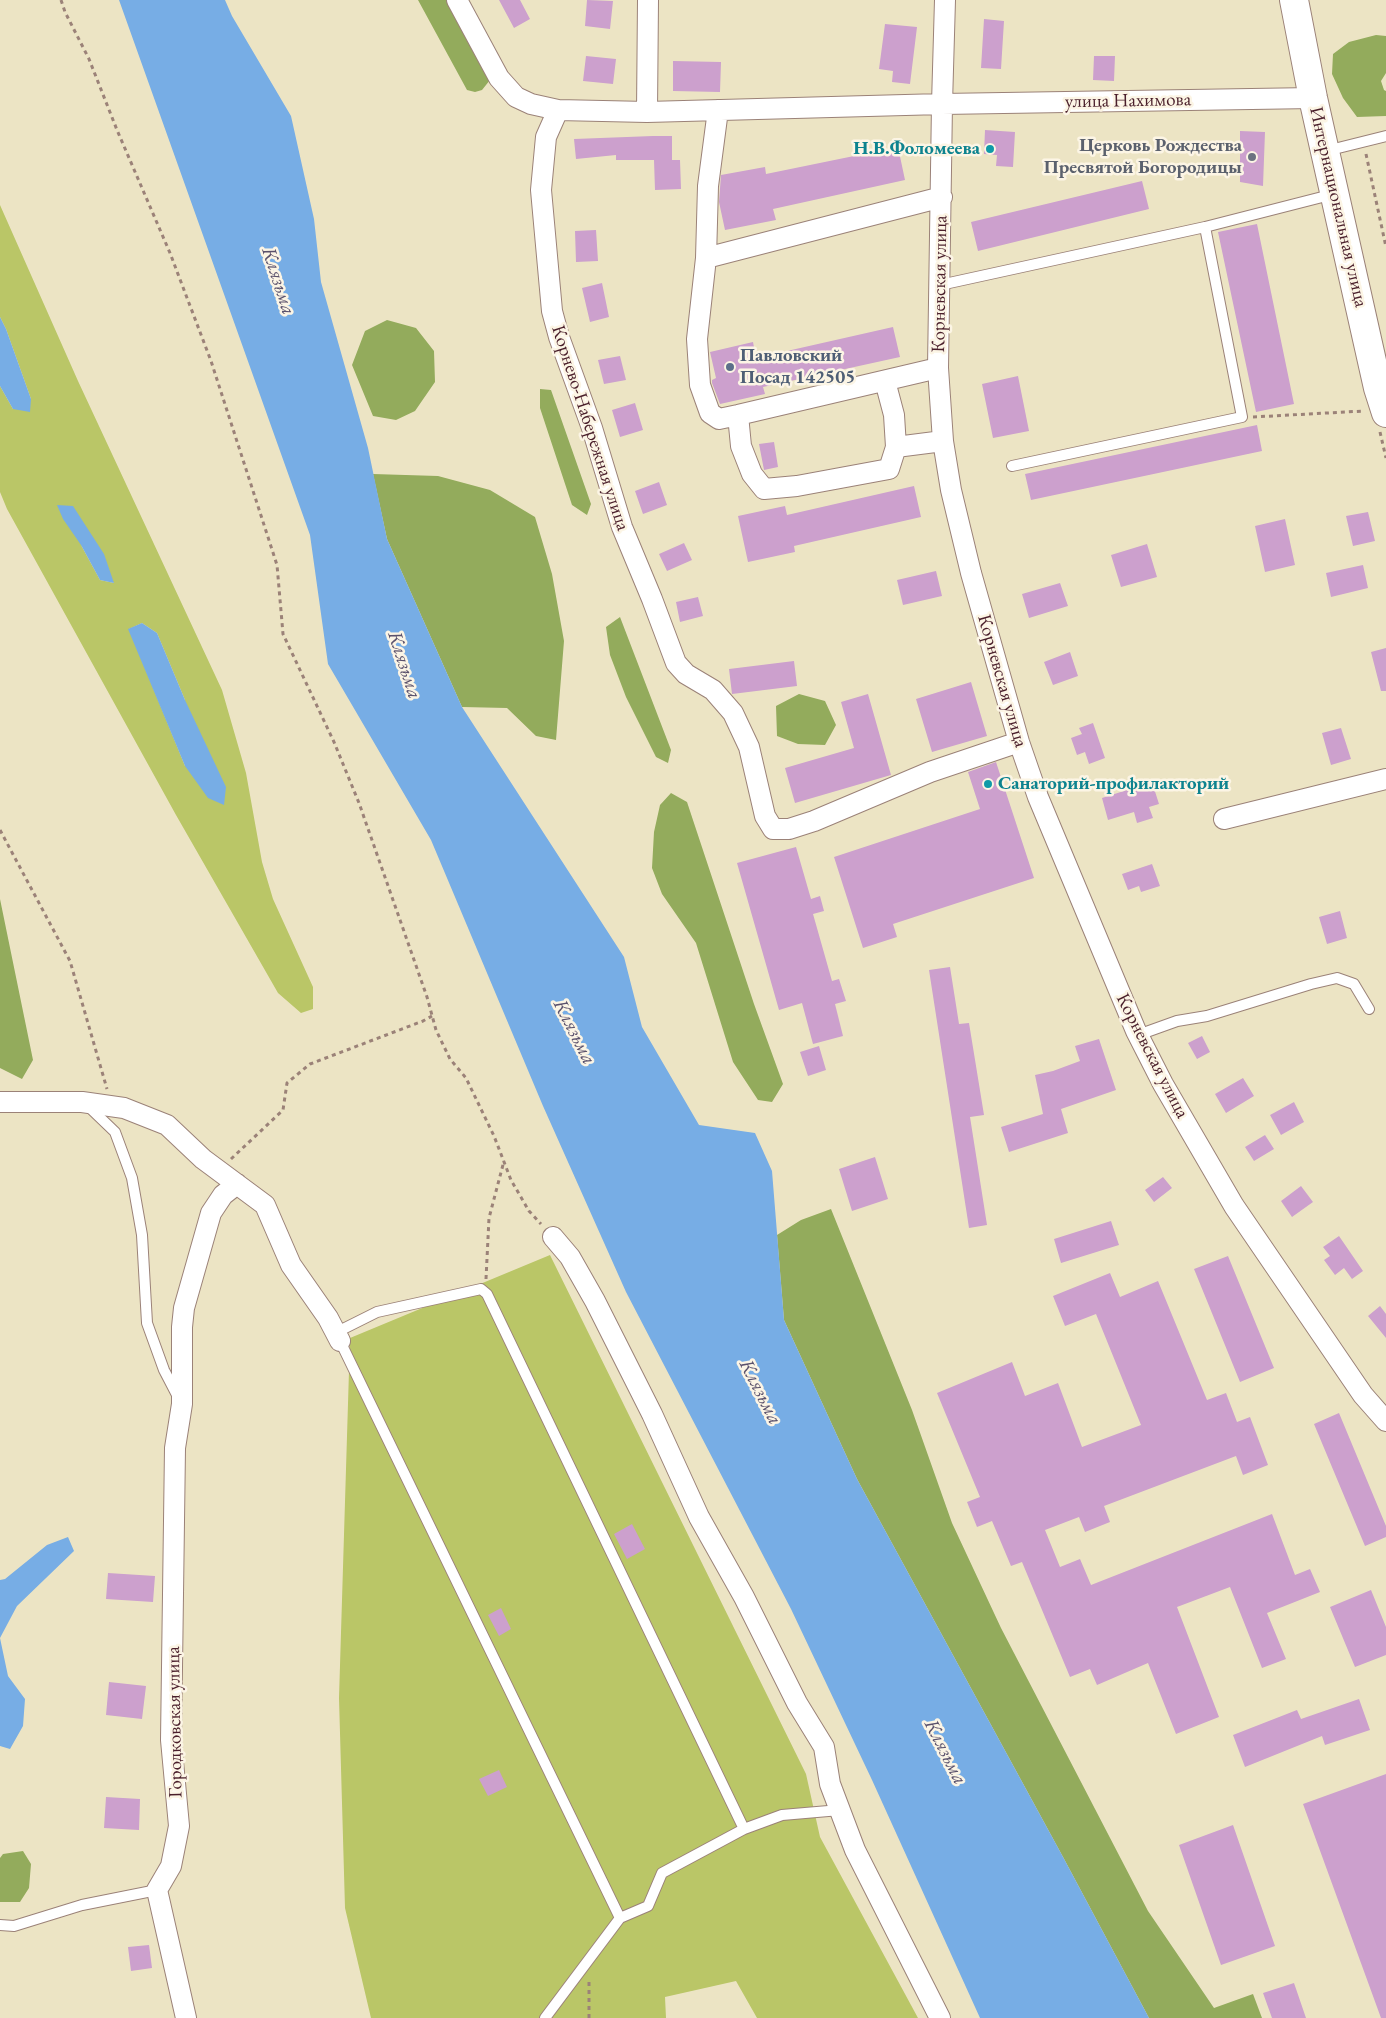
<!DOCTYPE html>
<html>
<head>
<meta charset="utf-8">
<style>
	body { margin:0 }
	canvas { display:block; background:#ece4c4 }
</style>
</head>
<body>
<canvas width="1386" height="2018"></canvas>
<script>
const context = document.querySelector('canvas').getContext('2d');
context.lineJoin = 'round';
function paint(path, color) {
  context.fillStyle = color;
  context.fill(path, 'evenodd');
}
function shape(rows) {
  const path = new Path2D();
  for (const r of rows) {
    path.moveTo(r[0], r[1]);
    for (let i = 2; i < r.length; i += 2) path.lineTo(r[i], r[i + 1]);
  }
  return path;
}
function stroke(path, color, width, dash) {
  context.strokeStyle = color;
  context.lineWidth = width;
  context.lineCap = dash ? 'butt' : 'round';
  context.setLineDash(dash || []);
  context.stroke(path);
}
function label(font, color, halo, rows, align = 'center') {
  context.font = font + ' "EB Garamond",serif';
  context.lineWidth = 5;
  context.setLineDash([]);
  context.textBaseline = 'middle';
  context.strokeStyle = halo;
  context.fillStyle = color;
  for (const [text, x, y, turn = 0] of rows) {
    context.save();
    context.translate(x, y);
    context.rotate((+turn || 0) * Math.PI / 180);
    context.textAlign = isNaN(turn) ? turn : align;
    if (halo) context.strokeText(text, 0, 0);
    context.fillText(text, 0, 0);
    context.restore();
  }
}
const green = shape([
	[0,205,78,381,222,690,246,773,262,862,273,899,313,987,313,1009,301,1013,278,993,176,815,7,509,0,492,0,386,13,409,31,399,6,329,0,317],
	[81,545,114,583,100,580],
	[142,623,157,633,185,700,185,766,129,629],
	[550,1255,806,1774,820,1837,918,2018,757,2018,736,1981,665,1997,666,2018,371,2018,345,1908,339,1698,350,1338]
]);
const forest = shape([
	[418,0,448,0,490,80,482,90,475,92,467,90],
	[1376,35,1386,36,1386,73,1381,81,1384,90,1386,91,1386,116,1357,117,1343,98,1332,74,1333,54,1349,42],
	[387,320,416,328,434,351,435,382,415,411,396,420,373,416,352,365,365,331],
	[540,389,551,390,591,504,587,515,572,505,540,408],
	[373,474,438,476,490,490,535,517,552,574,564,641,556,740,536,736,507,708,462,707,387,539],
	[620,617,671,750,668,763,656,757,626,697,610,655,606,627],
	[799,694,825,701,836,725,825,745,798,744,777,736,776,706],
	[671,793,687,802,754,1004,783,1084,772,1102,758,1100,733,1062,696,943,662,894,652,868,654,832,660,805],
	[0,899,33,1060,22,1079,0,1068],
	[831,1209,912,1410,952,1523,1001,1628,1148,1911,1214,2008,1253,1994,1262,2018,1149,2018,1063,1857,857,1479,784,1320,777,1235,801,1220],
	[23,1851,31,1864,29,1888,20,1902,0,1902,0,1858,3,1854]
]);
const water = shape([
	[119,0,225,0,232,16,291,116,314,219,321,282,368,448,387,539,462,707,624,957,642,1027,699,1125,755,1133,772,1171,784,1320,857,1479,1063,1857,1149,2018,980,2018,872,1780,791,1609,626,1292,543,1106,431,840,328,664,310,535],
	[0,317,6,329,31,399,30,412,13,409,0,386],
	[57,505,73,506,104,554,114,583,100,580,81,545,63,519],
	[142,623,157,633,185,700,226,787,224,805,208,798,185,766,128,629],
	[68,1537,74,1551,17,1606,0,1638,8,1676,25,1699,23,1726,10,1749,0,1746,0,1580,5,1579,47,1545]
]);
const building = shape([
	[499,0,520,0,530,19,514,28],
	[587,0,613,1,610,29,585,26],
	[984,19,1004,21,1001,69,981,68],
	[885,24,917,27,910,84,892,82,893,71,879,69],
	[586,56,616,59,613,84,583,81],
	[1094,56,1115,56,1114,81,1093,80],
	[673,61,721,62,720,92,673,91],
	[985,130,1015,132,1013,167,996,166,997,155,984,154],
	[1240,131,1265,132,1263,186,1240,182],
	[653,136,672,136,672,160,680,160,681,189,655,190,654,160,616,160,616,155,576,159,574,139],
	[898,147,905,180,773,209,776,220,725,230,719,202,721,175,765,167,766,174],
	[1142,181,1149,209,978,251,971,222],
	[1257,224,1294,404,1256,412,1218,232],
	[596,230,598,261,576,262,575,231],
	[602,283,609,317,590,322,582,288],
	[893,327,900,357,763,387,765,394,720,404,712,383,712,380,716,378,710,352,753,342,756,358],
	[620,356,626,380,604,384,598,360],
	[1018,376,1029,431,993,438,982,384],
	[635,403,643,430,620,437,612,410],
	[1257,425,1262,451,1031,500,1025,474],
	[774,442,778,467,764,470,759,444],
	[659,482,667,505,643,514,635,491],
	[914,486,921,517,794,546,795,552,748,562,738,516,785,506,787,515],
	[1368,512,1375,541,1353,546,1346,516],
	[1285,519,1295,565,1265,572,1255,526],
	[684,543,692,560,667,571,659,554],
	[1147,544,1157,577,1121,587,1111,555],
	[1363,565,1368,588,1331,597,1326,573],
	[936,571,942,596,903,605,897,580],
	[1060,583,1068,606,1029,618,1022,594],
	[698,597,703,616,680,622,676,602],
	[1386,648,1386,691,1381,691,1371,652],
	[1070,652,1078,676,1053,685,1044,662],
	[794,661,797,686,732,694,729,669],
	[971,682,987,736,932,752,916,699],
	[868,694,891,775,795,803,785,768,854,748,841,702],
	[1093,723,1105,758,1089,764,1085,752,1077,755,1071,738,1082,734,1079,728],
	[1341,728,1351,759,1331,765,1322,733],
	[996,762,1034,878,893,924,897,937,863,948,834,857,980,809,968,772],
	[1152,782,1159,804,1149,807,1153,818,1137,823,1134,812,1108,820,1102,798],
	[796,847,811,899,820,896,824,911,813,914,832,981,839,979,846,1001,835,1004,843,1036,813,1044,802,1003,779,1010,737,863],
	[1152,864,1160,886,1141,892,1139,886,1128,890,1122,874],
	[1340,911,1347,938,1327,944,1319,917],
	[950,967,959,1024,969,1023,984,1115,970,1117,987,1225,969,1228,929,970],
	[1202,1036,1210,1052,1197,1059,1188,1043],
	[1099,1039,1116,1090,1061,1109,1068,1133,1009,1152,1001,1127,1043,1114,1035,1075,1053,1071,1080,1061,1075,1046],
	[819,1046,826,1070,808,1076,800,1052],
	[1243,1078,1254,1096,1226,1113,1215,1094],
	[1294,1102,1304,1122,1281,1135,1270,1115],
	[1265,1135,1274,1149,1254,1161,1245,1147],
	[875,1157,888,1199,852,1211,839,1169],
	[1163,1177,1172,1188,1154,1202,1145,1190],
	[1301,1186,1313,1202,1292,1217,1281,1201],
	[1111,1221,1119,1245,1061,1263,1054,1239],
	[1339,1236,1363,1271,1352,1279,1344,1268,1335,1275,1324,1260,1330,1256,1323,1247],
	[1228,1256,1274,1368,1240,1382,1194,1269],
	[1110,1273,1120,1297,1158,1281,1207,1400,1226,1393,1237,1422,1250,1417,1268,1465,1243,1475,1236,1456,1104,1506,1110,1522,1085,1532,1079,1517,1045,1530,1060,1567,1080,1559,1091,1585,1272,1514,1295,1575,1310,1569,1320,1592,1267,1613,1286,1659,1262,1668,1230,1587,1177,1607,1219,1717,1176,1734,1148,1663,1097,1685,1090,1669,1070,1677,1022,1562,1011,1566,992,1521,977,1527,967,1502,980,1497,937,1393,1012,1362,1025,1396,1058,1383,1082,1447,1141,1425,1096,1314,1065,1326,1053,1296],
	[1380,1306,1386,1314,1386,1338,1368,1316],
	[1339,1413,1386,1526,1386,1537,1365,1546,1314,1424],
	[632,1524,645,1549,627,1559,614,1534],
	[108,1573,155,1576,153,1602,106,1599],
	[1371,1590,1386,1627,1386,1655,1355,1667,1330,1607],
	[501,1608,511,1629,499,1636,488,1615],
	[109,1682,146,1686,142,1719,106,1715],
	[1359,1699,1370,1730,1325,1745,1322,1736,1245,1767,1233,1735,1297,1710,1301,1719],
	[499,1770,507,1787,488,1796,479,1779],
	[1386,1774,1386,2018,1381,2018,1303,1804],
	[106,1797,140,1799,139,1830,104,1828],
	[1233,1825,1275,1946,1221,1965,1179,1845],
	[149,1945,152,1968,131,1971,128,1947],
	[1294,1983,1306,2018,1272,2018,1263,1993]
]);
const path = shape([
	[61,0,65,12,89,59,117,130,170,253,211,361,277,565,283,634,334,742,359,803,427,997,436,1030,450,1059,466,1078,494,1136,511,1180,529,1211,541,1224],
	[1366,154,1386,247],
	[1253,417,1364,411],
	[1380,432,1386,458],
	[0,830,70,961,107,1089],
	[231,1159,283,1110,287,1083,310,1064,423,1021,432,1016],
	[486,1279,489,1218,504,1161],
	[589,2018,589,1981]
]);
const lane = shape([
	[1326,151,1386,136],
	[940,285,1205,227],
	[1012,466,1242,417,1205,227,1334,194],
	[1138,1035,1177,1021,1207,1016,1311,984,1337,978,1354,984,1369,1009],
	[89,1107,115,1132,132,1178,142,1235,147,1323,164,1370,177,1395],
	[335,1333,377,1312,481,1289,487,1294,744,1829],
	[340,1341,620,1918],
	[0,1925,14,1926,82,1905,157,1890],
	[545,2018,620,1918,648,1906,662,1873,744,1829,782,1815,840,1810]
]);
const street = shape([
	[457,0,499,78,516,97,531,104,558,110,647,112,942,104,1313,98],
	[945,0,942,104,938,368,943,441,951,490,971,573,1019,742,1038,797,1136,1031,1163,1084,1234,1206,1363,1395,1386,1421],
	[558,110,546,137,541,190,552,311,559,337,592,428,622,527,652,599,676,663,686,674,713,690,733,713,749,747,765,816,773,829,789,829,814,821,930,772,1019,742],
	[718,110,708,186,706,258,697,339,700,385,710,413,719,419,738,415,938,368],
	[647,112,648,0],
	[706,258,942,197],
	[738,415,741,446,752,474,764,489,797,486,889,469,896,447,894,415,885,381],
	[896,447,943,441],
	[1224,819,1386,779],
	[0,1102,82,1102,124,1108,167,1125,203,1159,265,1205,291,1265,328,1318,340,1341],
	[553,1237,570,1257,595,1301,652,1414,699,1517,744,1597,797,1703,824,1747,830,1784,855,1850,940,2018],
	[186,2018,157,1890,171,1866,179,1826,171,1740,175,1448,182,1404,182,1327,184,1308,211,1213,223,1195,237,1184]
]);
const secondary = shape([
	[1294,0,1313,98,1378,388,1386,413]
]);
const markers = [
	[990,149,5,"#0f9aa8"],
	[1252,157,5,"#6b7280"],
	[730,367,5,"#5c6f8a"],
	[988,784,5,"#0f9aa8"]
];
const streetNames = [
	["улица Нахимова",1128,101,-1],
	["Интернациональная улица",1338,207,77],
	["Корневская улица",940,284,-89],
	["Корнево-Набережная улица",590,428,72],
	["Корневская улица",1002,681,74],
	["Корневская улица",1152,1056,63],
	["Городковская улица",175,1722,-91]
];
const worshipNames = [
	["Церковь Рождества",1242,146],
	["Пресвятой Богородицы",1242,168]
];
const cultureNames = [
	["Н.В.Фоломеева",980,149],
	["Санаторий-профилакторий",998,784,"left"]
];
const serviceNames = [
	["Павловский",740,356],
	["Посад 142505",740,378]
];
const waterNames = [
	["Клязьма",278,281,72],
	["Клязьма",404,665,72],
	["Клязьма",574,1032,63],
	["Клязьма",760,1392,63],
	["Клязьма",945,1752,63]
];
paint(green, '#bac667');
paint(forest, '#93ab5c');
paint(water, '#77ade5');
paint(building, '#cca0cd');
stroke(lane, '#9b8278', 12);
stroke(street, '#9b8278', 22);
stroke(secondary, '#9b8278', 30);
stroke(path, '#9b8278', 3, [4, 4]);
stroke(lane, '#fff', 10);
stroke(street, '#fff', 20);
stroke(secondary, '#fff', 28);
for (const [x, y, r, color] of markers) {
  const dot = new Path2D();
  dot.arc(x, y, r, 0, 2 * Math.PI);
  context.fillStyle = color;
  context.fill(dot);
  stroke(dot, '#fcf5e5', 2);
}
label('19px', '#4a1f2b', '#fcf5e5', streetNames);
label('bold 19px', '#5b616d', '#fcf5e5', worshipNames, 'right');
label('bold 19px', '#0d838f', '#fcf5e5', cultureNames, 'right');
label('bold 19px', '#4e5e75', '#fcf5e5', serviceNames, 'left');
label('italic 20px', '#5a516c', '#fcf5e5', waterNames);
</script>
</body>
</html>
